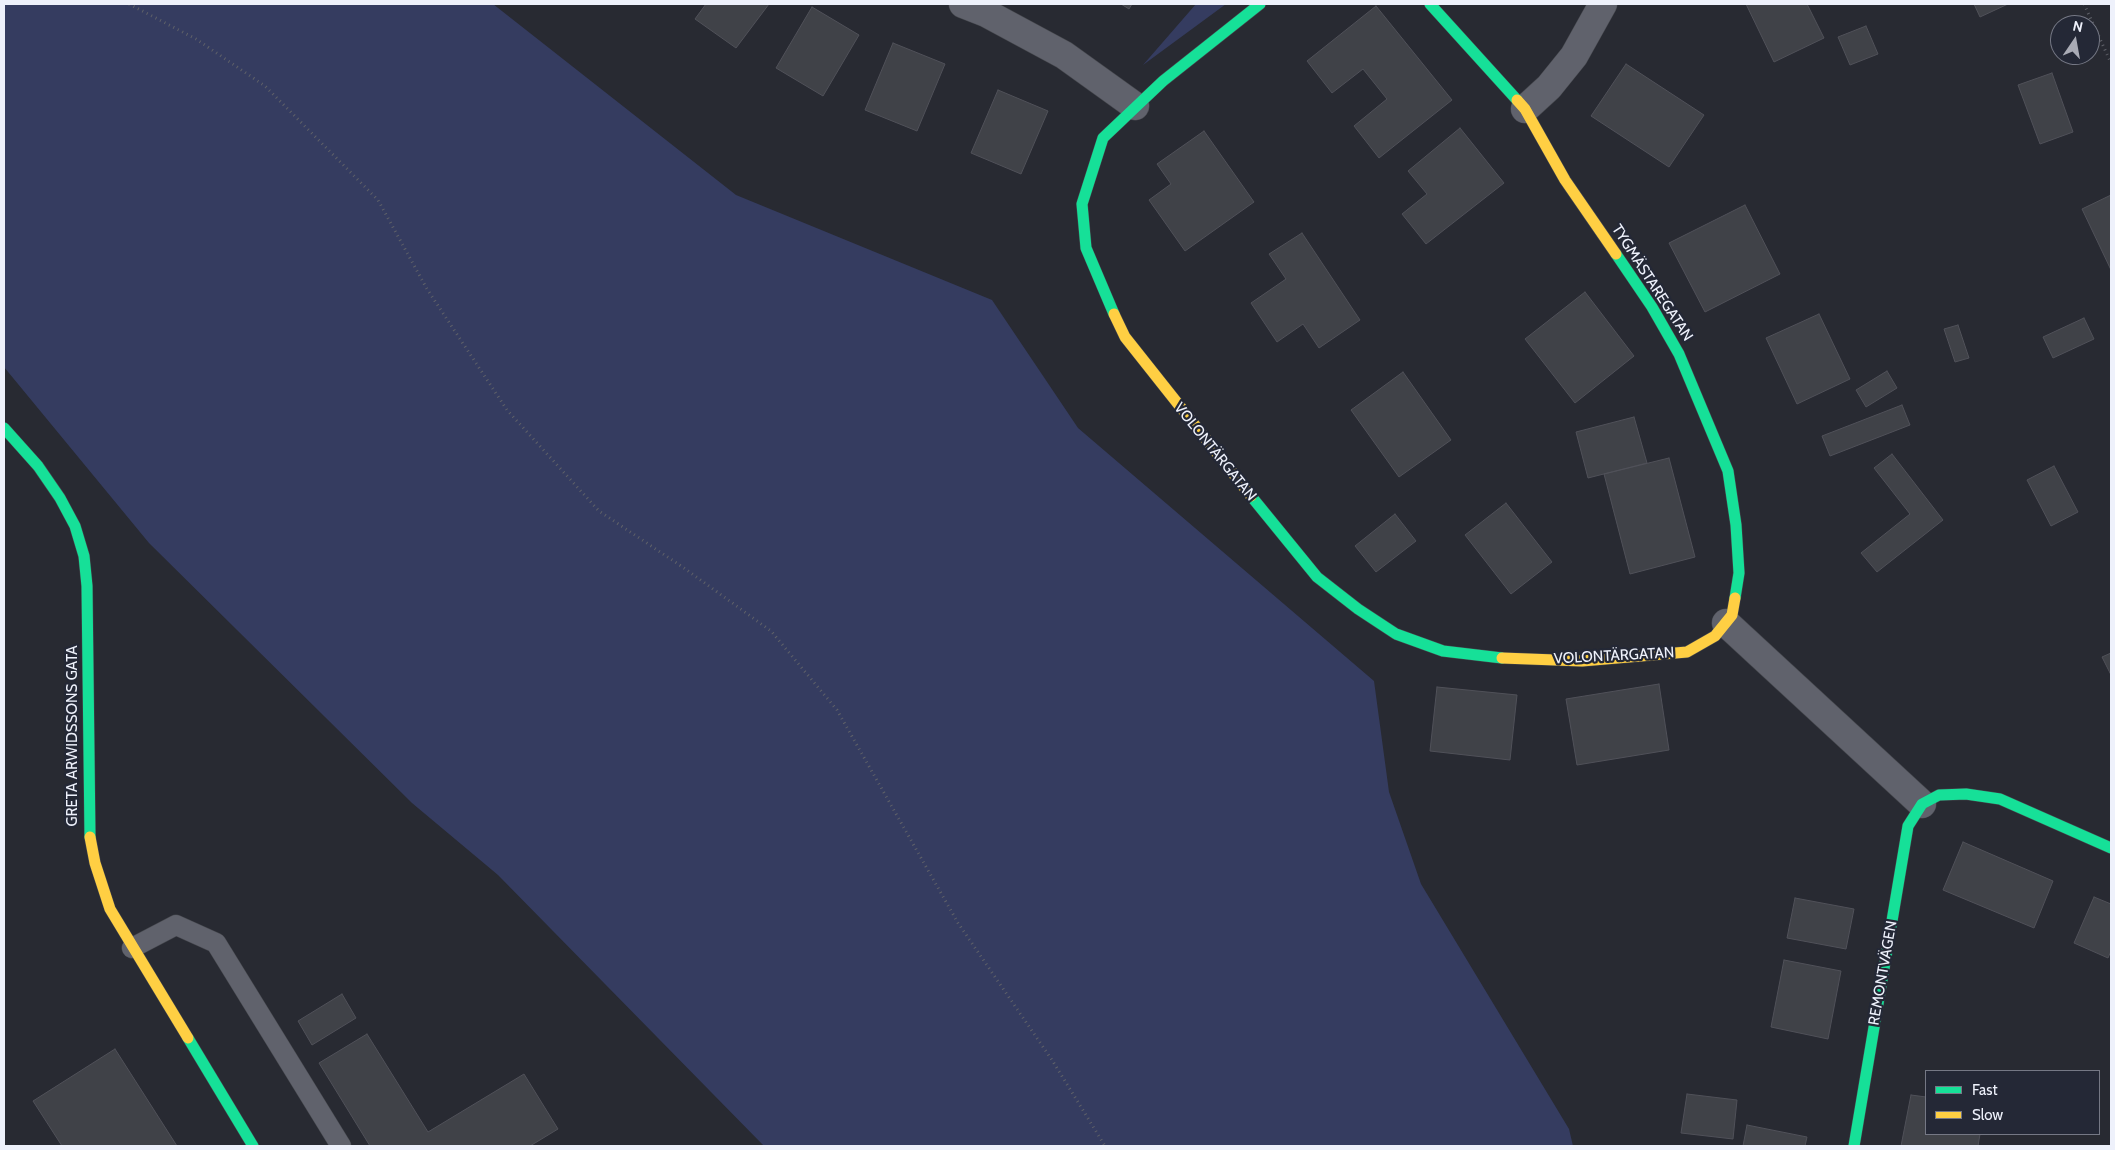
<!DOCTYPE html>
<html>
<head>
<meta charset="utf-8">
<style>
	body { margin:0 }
	#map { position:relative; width:2115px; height:1150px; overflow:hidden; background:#282a32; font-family:Cabin,sans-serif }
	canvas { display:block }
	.frame { position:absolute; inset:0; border:5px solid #eef1fb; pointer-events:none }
	.legend { position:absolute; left:1925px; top:1070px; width:175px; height:65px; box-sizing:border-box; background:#242836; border:1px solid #757885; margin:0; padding:6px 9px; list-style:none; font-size:15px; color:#eef1fb }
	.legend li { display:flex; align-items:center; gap:10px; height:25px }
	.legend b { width:25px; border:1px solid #757885 }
	.north { position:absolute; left:2050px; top:15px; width:50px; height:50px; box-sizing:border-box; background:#242836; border:1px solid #757885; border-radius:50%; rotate:12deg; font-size:14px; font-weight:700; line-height:20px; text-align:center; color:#eef1fb }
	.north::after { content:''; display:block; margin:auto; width:18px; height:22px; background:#a9abb5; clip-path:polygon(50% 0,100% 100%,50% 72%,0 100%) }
</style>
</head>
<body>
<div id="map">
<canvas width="2115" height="1150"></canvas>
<div class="frame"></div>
<ul class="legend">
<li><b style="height:6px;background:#16e098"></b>Fast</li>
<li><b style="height:6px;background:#ffcf43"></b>Slow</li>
</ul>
<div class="north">N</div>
</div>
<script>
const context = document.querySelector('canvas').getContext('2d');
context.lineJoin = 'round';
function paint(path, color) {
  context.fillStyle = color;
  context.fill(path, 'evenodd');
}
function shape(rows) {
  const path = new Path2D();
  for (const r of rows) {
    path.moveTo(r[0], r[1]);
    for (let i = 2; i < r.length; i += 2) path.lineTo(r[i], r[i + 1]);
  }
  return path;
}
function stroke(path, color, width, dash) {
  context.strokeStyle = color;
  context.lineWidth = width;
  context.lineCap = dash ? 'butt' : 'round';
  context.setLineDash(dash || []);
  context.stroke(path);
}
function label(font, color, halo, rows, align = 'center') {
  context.font = font + ' Cabin,sans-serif';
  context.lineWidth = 4.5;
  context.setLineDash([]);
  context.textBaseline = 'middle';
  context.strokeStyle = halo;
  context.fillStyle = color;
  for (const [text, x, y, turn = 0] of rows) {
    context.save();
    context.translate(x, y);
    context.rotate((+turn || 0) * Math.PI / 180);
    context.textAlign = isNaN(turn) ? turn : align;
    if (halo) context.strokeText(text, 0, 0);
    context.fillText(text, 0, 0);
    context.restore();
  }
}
const green = shape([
	[4,4,493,4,736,195,992,300,1078,428,1374,681,1389,792,1421,884,1569,1129,1573,1146,764,1146,498,875,412,803,149,543,4,367],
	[1196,4,1226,4,1143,65]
]);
const building = shape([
	[706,4,769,4,736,48,695,19,706,4],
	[1121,4,1132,4,1129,9,1121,4],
	[1746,4,1807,4,1824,38,1774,62,1746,4],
	[1974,4,2008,4,1980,17,1974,4],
	[1376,6,1452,100,1379,158,1354,126,1387,99,1363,69,1332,93,1307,61,1376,6],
	[812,7,859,35,823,96,776,68,812,7],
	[1866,26,1878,54,1850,65,1838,37,1866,26],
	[893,43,945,64,917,131,865,110,893,43],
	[1626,64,1704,115,1669,167,1591,116,1626,64],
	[2052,73,2073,132,2040,144,2018,85,2052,73],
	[998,90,1048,111,1021,174,971,153,998,90],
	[1460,128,1504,183,1426,244,1402,214,1427,194,1408,171,1460,128],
	[1204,131,1254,202,1185,251,1149,200,1171,184,1157,164,1204,131],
	[2111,195,2111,270,2082,209,2111,195],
	[1745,205,1780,274,1705,312,1669,243,1745,205],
	[1302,233,1360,320,1319,348,1303,324,1277,342,1251,303,1286,279,1269,254,1302,233],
	[1585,292,1634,356,1575,403,1525,339,1585,292],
	[1819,314,1850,379,1797,404,1766,338,1819,314],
	[2084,318,2094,339,2053,358,2043,337,2084,318],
	[1958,325,1969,358,1955,362,1944,329,1958,325],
	[1887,371,1897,388,1866,407,1856,390,1887,371],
	[1403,372,1451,440,1399,477,1351,410,1403,372],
	[1902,405,1910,425,1830,456,1822,436,1902,405],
	[1634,417,1647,463,1588,478,1576,432,1634,417],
	[1892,454,1943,520,1877,572,1861,553,1910,514,1874,468,1892,454],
	[1669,458,1695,557,1630,574,1604,474,1669,458],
	[2054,466,2078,512,2051,526,2027,480,2054,466],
	[1506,503,1552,562,1511,594,1465,535,1506,503],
	[1395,514,1416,541,1376,572,1355,546,1395,514],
	[2111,653,2111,675,2102,657,2111,653],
	[1659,684,1669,750,1577,765,1566,699,1659,684],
	[1437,687,1517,695,1510,760,1430,751,1437,687],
	[1963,842,2053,881,2034,928,1943,890,1963,842],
	[2094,897,2111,904,2111,951,2108,958,2074,943,2094,897],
	[1795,898,1854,909,1846,949,1787,938,1795,898],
	[1784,960,1841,971,1828,1039,1771,1027,1784,960],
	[342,994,356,1018,312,1045,298,1021,342,994],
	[367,1034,428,1132,524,1074,558,1129,530,1146,370,1146,319,1063,367,1034],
	[115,1049,177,1146,62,1146,33,1101,115,1049],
	[1687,1094,1737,1100,1733,1139,1681,1133,1687,1094],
	[1911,1095,1926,1097,1926,1134,1980,1134,1978,1146,1901,1146,1911,1095],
	[1747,1125,1807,1137,1805,1146,1743,1146,1747,1125]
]);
const path = shape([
	[129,4,196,39,265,86,378,200,427,289,507,410,599,511,684,568,771,631,837,710,958,923,1052,1060,1105,1146],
	[2084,4,2111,63]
]);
const lane = shape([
	[132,948,176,925,216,943,341,1146]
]);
const street = shape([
	[963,4,986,13,1064,55,1135,106],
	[1525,109,1549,87,1574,56,1603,4],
	[1726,623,1922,804]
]);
const fast = shape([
	[1430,4,1517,100],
	[1616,254,1652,307,1679,354,1728,471,1736,525,1739,573,1735,598],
	[1114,314,1086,248,1082,204,1103,138,1163,81,1260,4],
	[4,428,38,466,60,498,75,526,84,556,87,586,90,837],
	[1251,496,1317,577,1358,609,1396,634,1443,651,1502,658],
	[188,1038,253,1146],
	[1854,1146,1908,826,1922,804,1939,795,1966,794,2000,799,2111,848]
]);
const slow = shape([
	[1517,100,1525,109,1565,180,1616,254],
	[1114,314,1125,337,1251,496],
	[1502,658,1582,661,1687,652,1715,636,1732,615,1735,598],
	[90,837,95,863,110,909,188,1038]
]);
const streetNames = [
	["TYGMÄSTAREGATAN",1652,283,57],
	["VOLONTÄRGATAN",1215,452,51],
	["VOLONTÄRGATAN",1614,656,-3],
	["GRETA ARWIDSSONS GATA",73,736,-90],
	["REMONTVÄGEN",1883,973,-80]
];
paint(green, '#353c60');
paint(building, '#404248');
stroke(building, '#505159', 1);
stroke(lane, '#45474d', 21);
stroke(street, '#45474d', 29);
stroke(fast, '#45474d', 12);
stroke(slow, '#45474d', 12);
stroke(path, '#5f6169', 3, [1, 4]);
stroke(lane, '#60626c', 20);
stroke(street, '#60626c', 28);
stroke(fast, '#16e098', 11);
stroke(slow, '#ffcf43', 11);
label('15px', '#eef1fb', '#242836', streetNames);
</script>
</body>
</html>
